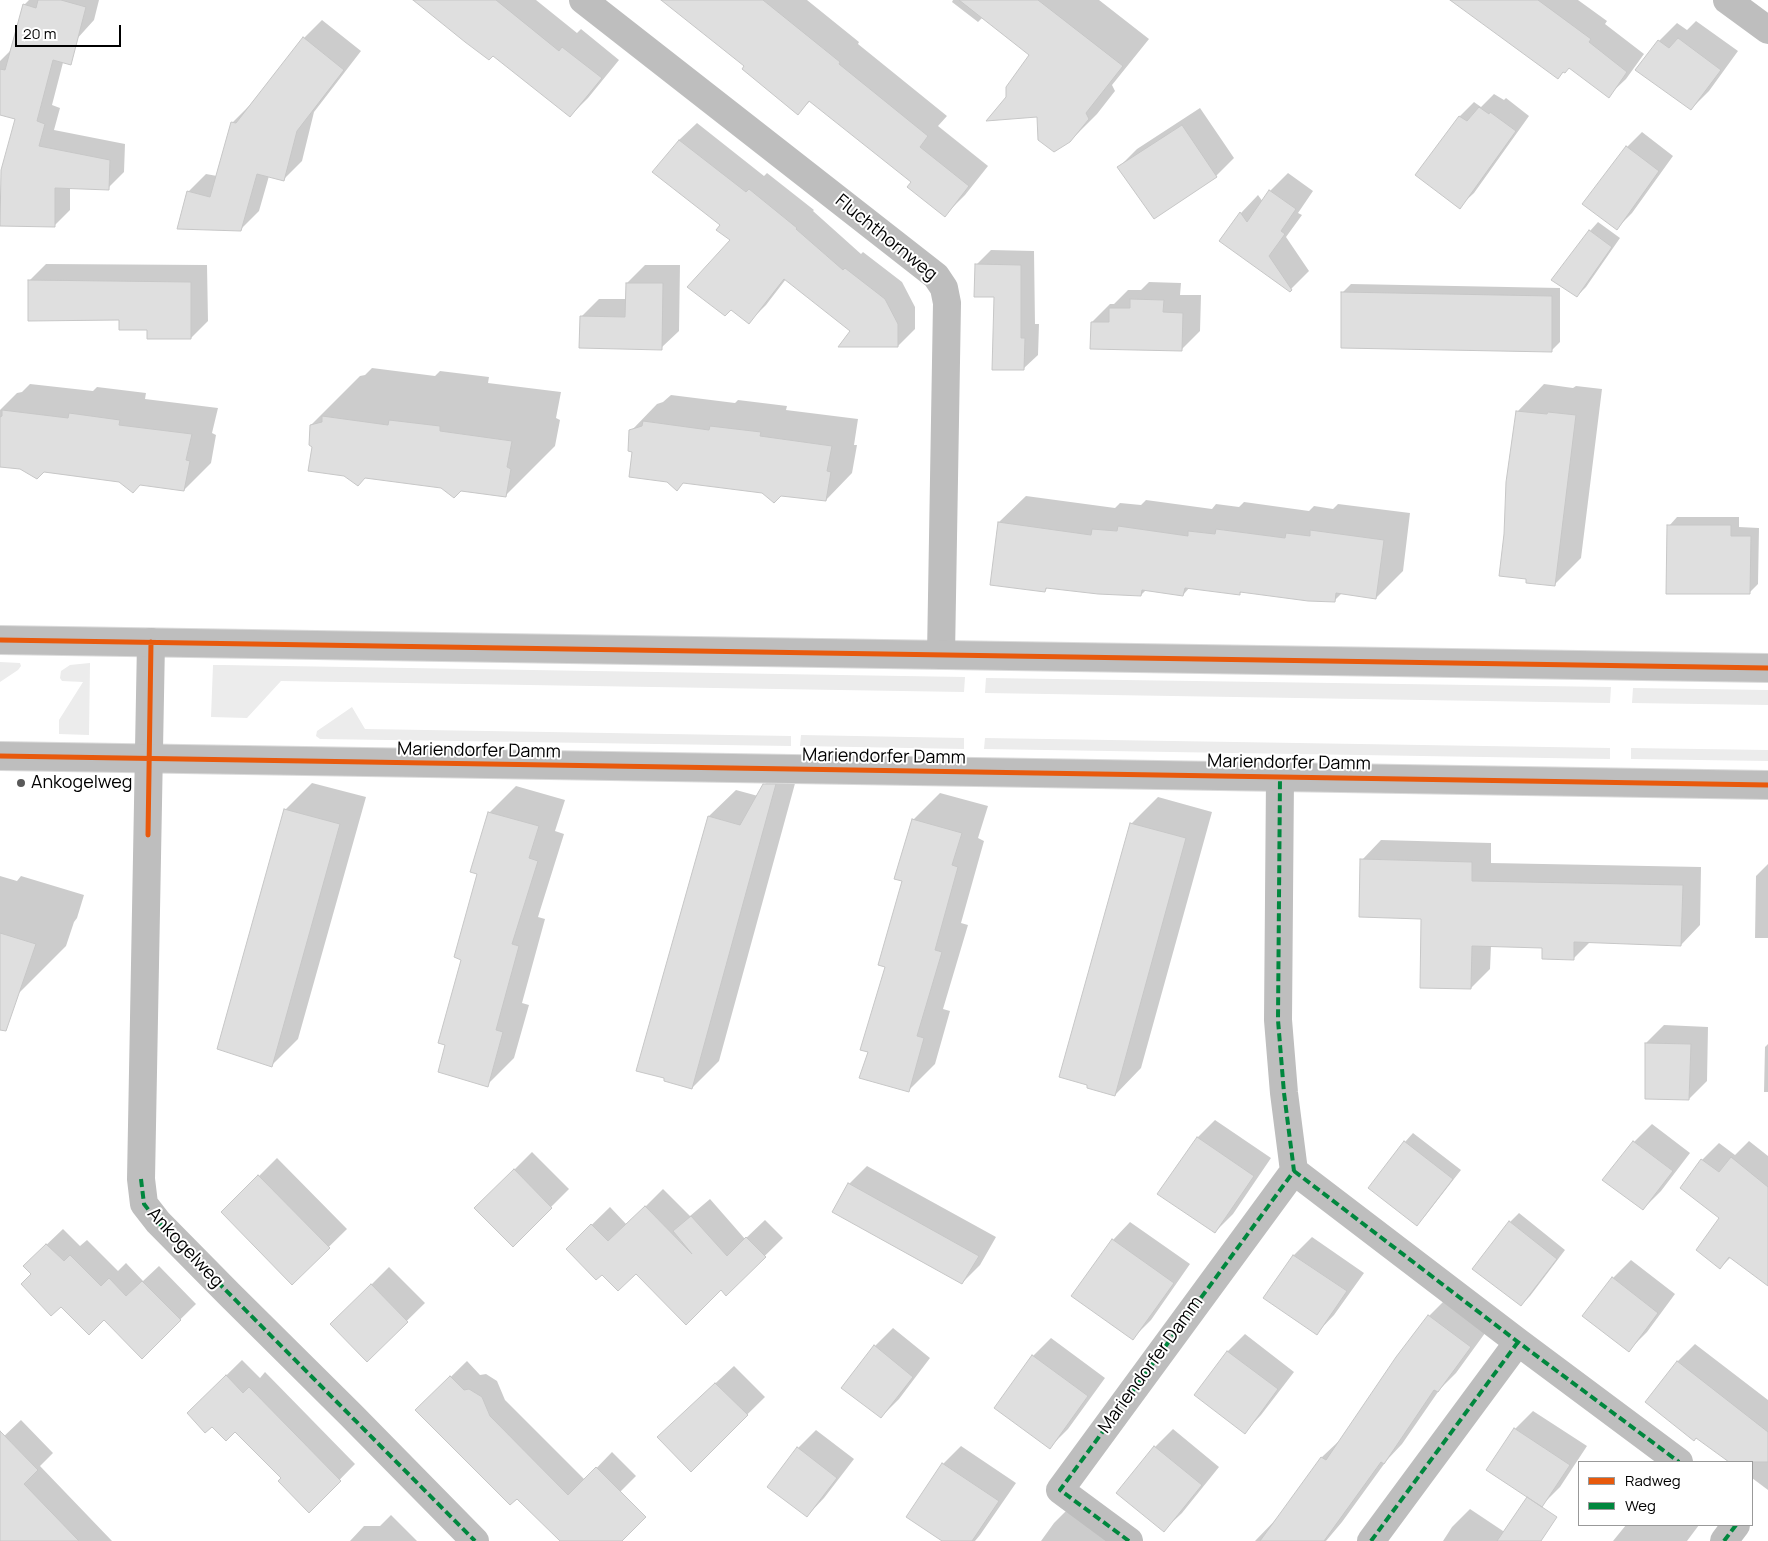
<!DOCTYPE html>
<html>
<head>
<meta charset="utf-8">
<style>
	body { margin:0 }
	#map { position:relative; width:1768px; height:1541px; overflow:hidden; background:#fff; font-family:Manrope,sans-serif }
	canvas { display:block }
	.legend { position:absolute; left:1578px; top:1461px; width:175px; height:65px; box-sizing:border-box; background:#fff; border:1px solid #999; margin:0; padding:6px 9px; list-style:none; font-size:15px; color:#000 }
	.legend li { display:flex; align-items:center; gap:10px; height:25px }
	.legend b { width:25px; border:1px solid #999 }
	.scale { position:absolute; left:15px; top:25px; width:106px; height:22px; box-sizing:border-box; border:2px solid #000; border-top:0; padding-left:6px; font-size:15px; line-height:18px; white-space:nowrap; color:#000; -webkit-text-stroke:4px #fff; paint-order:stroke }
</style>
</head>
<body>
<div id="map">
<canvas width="1768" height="1541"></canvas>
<ul class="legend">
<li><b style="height:6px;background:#e8590c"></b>Radweg</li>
<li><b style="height:6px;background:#00873e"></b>Weg</li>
</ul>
<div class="scale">20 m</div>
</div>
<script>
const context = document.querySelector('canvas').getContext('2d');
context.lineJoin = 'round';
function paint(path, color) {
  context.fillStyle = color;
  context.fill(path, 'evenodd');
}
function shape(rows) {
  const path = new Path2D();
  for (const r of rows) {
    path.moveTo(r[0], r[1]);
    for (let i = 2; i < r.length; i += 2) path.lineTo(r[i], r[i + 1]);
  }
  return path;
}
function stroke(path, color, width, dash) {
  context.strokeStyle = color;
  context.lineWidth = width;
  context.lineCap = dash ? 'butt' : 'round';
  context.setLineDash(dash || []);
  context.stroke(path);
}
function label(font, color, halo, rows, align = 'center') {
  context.font = font + ' Manrope,sans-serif';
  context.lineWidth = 4;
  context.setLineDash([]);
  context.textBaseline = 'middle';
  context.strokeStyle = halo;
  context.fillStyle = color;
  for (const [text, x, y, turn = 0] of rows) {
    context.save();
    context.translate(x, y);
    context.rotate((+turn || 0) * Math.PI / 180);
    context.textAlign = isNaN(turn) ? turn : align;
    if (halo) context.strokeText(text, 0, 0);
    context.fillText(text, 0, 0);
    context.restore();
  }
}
const green = shape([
	[0,662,20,663,21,666,18,670,0,682],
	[90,663,89,735,59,734,59,720,83,682,62,681,60,678,61,671,70,665],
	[213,665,223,665,965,677,964,692,281,681,247,718,211,717],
	[986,678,1611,687,1610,703,985,693],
	[1633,688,1768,690,1768,705,1632,703],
	[352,707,365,729,791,736,791,746,320,739,316,736,317,731],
	[801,735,964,738,964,749,800,746],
	[985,738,1610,748,1610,759,984,749],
	[1631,748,1768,750,1768,761,1631,759]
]);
const shadow = shape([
	[29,0,99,0,94,20,66,51,52,105,60,108,54,130,125,144,124,172,108,188,70,187,70,210,54,226,17,118,0,110,0,61,10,51,24,5],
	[415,0,536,0,577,33,581,29,619,60,588,98,570,116,493,55],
	[663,0,807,0,859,42,858,44,947,116,938,126,988,166,965,195,945,215,913,182,810,101,798,113,746,66],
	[953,0,1099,0,1149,39,1112,85,1115,91,1097,114,1070,141,1038,115,1007,97,1030,55,983,17,978,22,952,2],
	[1451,0,1578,0,1607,21,1605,24,1644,54,1626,79,1608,96,1569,67,1558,77],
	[322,20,361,51,314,112,302,161,284,179,269,176,259,211,241,229,188,192,206,174,217,176,232,123,250,105,304,38],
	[1696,21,1738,51,1709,91,1691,109,1637,70,1659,41,1677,23,1687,30],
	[1494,94,1504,100,1506,98,1529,116,1474,193,1459,207,1416,174,1460,116,1474,102,1481,107],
	[1200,108,1234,158,1216,176,1119,167,1137,149],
	[697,123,764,176,767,173,814,210,813,211,861,254,863,252,902,282,915,307,915,329,898,346,851,330,786,279,766,305,749,322,732,240,722,225,679,140],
	[1642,132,1673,156,1632,213,1617,228,1627,147],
	[1288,173,1313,191,1298,213,1302,215,1286,237,1309,271,1290,290,1221,241,1241,213,1258,195,1263,202,1270,191],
	[1598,222,1620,238,1586,287,1577,296,1590,231],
	[991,250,1034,251,1035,324,1039,324,1038,355,1023,369,995,296,976,265],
	[46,264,207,265,208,321,191,338,148,329,120,319,29,281],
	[645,265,680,265,679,331,661,348,581,317,599,299,627,299,627,283],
	[1149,282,1181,283,1180,295,1201,295,1200,331,1182,349,1092,322,1110,304,1114,304,1128,290,1141,290],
	[1351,284,1560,288,1560,342,1551,351,1342,293],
	[372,368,435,376,440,371,489,377,488,383,561,392,556,418,560,420,555,446,506,495,441,487,314,446,311,425,360,376,365,375],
	[30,384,93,391,97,387,146,393,145,399,218,408,212,433,216,435,211,463,184,490,0,466,0,410,17,393,22,392],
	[1544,384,1573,388,1576,386,1602,389,1581,558,1554,585,1527,578,1505,534,1507,482,1518,411],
	[671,395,735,403,738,400,787,406,786,410,858,419,854,445,857,445,852,473,826,500,684,482,677,489,634,452,631,431,657,404,663,402],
	[1026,496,1115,508,1120,503,1141,505,1146,500,1212,509,1216,504,1239,507,1244,502,1309,511,1314,506,1333,509,1338,504,1410,513,1403,571,1376,598,1342,593,1334,601,1242,591,1239,594,1190,587,1183,595,1146,590,1141,595,1048,587,1045,591,999,522],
	[1677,517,1739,517,1739,527,1759,528,1758,584,1749,593,1669,526],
	[791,758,802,758,719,1061,692,1088,709,816,736,790,758,796,764,785],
	[312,783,366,797,298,1039,271,1066,285,810],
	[516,786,565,800,555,831,564,834,538,917,545,919,522,1003,529,1005,514,1058,487,1085,446,1045,489,813],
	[940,793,988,806,978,838,984,841,961,923,968,925,943,1009,950,1011,935,1064,908,1091,869,1052,903,880,913,820],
	[1158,797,1212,812,1141,1068,1115,1095,1131,824],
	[1381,840,1491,843,1491,863,1701,867,1700,925,1681,945,1590,942,1573,959,1544,947,1491,946,1490,969,1471,988,1423,918,1362,860],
	[1768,864,1768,938,1755,938,1756,876],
	[0,876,17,881,21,876,84,895,77,918,74,922,66,946,17,995,0,989],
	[1664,1025,1708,1027,1707,1081,1689,1099,1646,1043],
	[1768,1044,1768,1092,1764,1092,1765,1047],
	[1215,1120,1271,1158,1233,1214,1215,1232,1197,1138],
	[1652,1124,1690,1153,1661,1191,1643,1209,1604,1180,1634,1142],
	[1413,1133,1461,1170,1425,1216,1417,1224,1405,1142],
	[1749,1141,1768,1156,1768,1285,1731,1257,1720,1268,1721,1218,1702,1160,1719,1143,1735,1155],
	[532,1152,569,1189,513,1245,476,1208],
	[277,1158,347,1229,292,1283,223,1212],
	[867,1166,996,1237,980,1265,962,1283,849,1184],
	[663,1189,690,1216,710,1199,745,1239,765,1220,783,1238,726,1294,721,1288,636,1273,602,1274,567,1249,610,1207,627,1225],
	[1519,1213,1565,1250,1530,1296,1521,1305,1510,1222],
	[1130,1222,1190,1264,1151,1320,1133,1338,1113,1240],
	[63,1229,80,1246,87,1240,118,1271,126,1263,143,1281,159,1266,196,1304,142,1357,104,1318,32,1274,41,1250],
	[1312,1237,1364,1273,1334,1315,1317,1333,1265,1298,1294,1255],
	[1631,1260,1675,1294,1647,1332,1629,1350,1613,1278],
	[389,1267,425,1303,367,1360,332,1324],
	[1447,1298,1488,1329,1456,1373,1440,1389,1402,1444,1387,1460,1342,1522,1326,1541,1255,1541,1283,1512,1322,1457,1340,1440,1429,1316],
	[893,1328,930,1358,899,1399,881,1417,842,1387,875,1346],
	[1245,1334,1294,1372,1261,1415,1245,1432,1195,1395,1228,1351],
	[1051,1338,1105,1378,1068,1429,1050,1447,1033,1356],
	[1695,1344,1768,1400,1768,1490,1752,1478,1752,1462,1731,1462,1696,1437,1677,1362],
	[242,1360,260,1378,265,1372,355,1464,309,1511,282,1478,235,1430,213,1425,188,1413],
	[467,1361,480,1375,486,1374,497,1381,505,1400,585,1480,612,1452,636,1476,620,1492,620,1541,561,1541,517,1497,417,1410],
	[734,1366,765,1397,691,1470,677,1419],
	[1533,1411,1587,1446,1560,1487,1542,1505,1515,1429],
	[21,1420,53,1453,40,1466,112,1541,12,1541,0,1529,0,1440],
	[1173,1429,1219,1467,1182,1513,1164,1530,1155,1447],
	[816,1430,854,1459,824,1498,807,1516,798,1448],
	[961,1446,1016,1483,980,1535,975,1541,944,1541,943,1464],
	[1072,1505,1122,1541,1041,1541,1054,1523],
	[1470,1509,1518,1541,1443,1541,1452,1527],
	[391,1515,417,1541,350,1541,364,1526,380,1526],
	[1626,1525,1699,1525,1687,1541,1613,1541]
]);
const building = shape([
	[38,0,61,0,86,7,71,65,53,60,37,121,45,124,39,146,110,160,109,190,55,188,55,227,0,226,1,170,15,119,0,115,0,69,5,70,23,4,36,8,38,0],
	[413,0,496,0,559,51,562,47,602,78,570,117,493,56,489,60,465,42,413,0],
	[661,0,763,0,840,62,839,64,928,136,920,147,969,186,945,217,907,187,911,182,809,101,798,115,742,69,744,66,661,0],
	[959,0,1038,0,1123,66,1086,113,1089,119,1070,142,1054,152,1038,140,1037,117,986,121,1006,97,1006,87,1029,55,959,0],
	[1450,0,1538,0,1591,39,1589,42,1627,72,1609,98,1569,68,1565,73,1563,72,1558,79,1450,0],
	[303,37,344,70,297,131,284,181,257,174,241,231,177,229,187,191,210,197,231,122,236,123,303,37],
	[1678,38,1721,70,1691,110,1635,70,1658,40,1669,48,1678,38],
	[1479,107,1489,114,1490,112,1516,131,1460,209,1415,175,1459,116,1467,121,1479,107],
	[1182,125,1217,177,1154,219,1117,167,1182,125],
	[679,140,746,192,749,189,797,228,796,229,843,270,845,268,885,299,898,324,898,347,838,347,850,331,784,279,749,324,731,310,725,316,687,287,730,240,716,230,720,225,652,172,679,140],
	[1626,146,1659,171,1617,230,1582,204,1626,146],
	[1269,190,1296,209,1281,231,1285,234,1269,256,1292,290,1290,292,1219,241,1240,212,1247,222,1269,190],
	[1589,230,1612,247,1577,297,1551,280,1589,230],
	[975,264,1021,265,1021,338,1025,338,1024,370,992,370,994,297,974,297,975,264],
	[28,280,191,282,191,339,147,339,147,330,119,330,119,320,28,321,28,280],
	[626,283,663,283,662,350,579,348,580,316,625,317,626,283],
	[1341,292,1552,296,1552,352,1341,348,1341,292],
	[1130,299,1164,300,1163,312,1183,313,1182,351,1090,349,1091,322,1109,322,1109,308,1130,308,1130,299],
	[2,410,68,418,69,413,120,420,119,425,192,434,186,460,190,461,184,491,140,485,133,493,119,482,44,472,37,479,20,469,0,467,0,417,2,416,2,410],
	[1516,411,1547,414,1548,412,1576,415,1555,586,1526,583,1526,579,1499,576,1504,534,1506,482,1516,411],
	[322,416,388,425,389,420,440,426,440,431,512,441,507,467,511,469,506,497,461,491,454,498,441,488,365,478,358,486,344,476,308,471,312,447,309,445,310,425,322,422,322,416],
	[643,421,709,430,710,426,761,432,760,436,832,446,827,471,831,472,826,501,781,496,774,503,762,493,683,483,677,491,667,482,629,477,632,452,628,451,629,430,642,426,643,421],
	[998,522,1091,535,1092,529,1117,531,1118,526,1188,536,1188,531,1215,534,1216,529,1285,538,1286,533,1310,536,1310,530,1384,540,1376,599,1336,593,1335,602,1308,601,1240,592,1240,595,1185,588,1183,596,1142,590,1141,596,1098,594,1046,588,1045,592,990,585,998,522],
	[1667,525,1731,525,1731,536,1751,536,1750,594,1666,594,1667,525],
	[763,784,776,784,692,1089,664,1081,664,1078,636,1071,708,816,740,825,763,784],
	[284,809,340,824,272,1067,217,1049,284,809],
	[488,812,539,826,529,858,538,861,512,944,519,946,496,1030,503,1032,488,1087,438,1072,445,1045,438,1043,461,960,454,957,477,874,470,872,488,812],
	[912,819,962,833,952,865,958,867,935,950,942,952,917,1036,924,1038,909,1092,859,1078,868,1052,860,1050,885,967,878,965,902,881,894,879,912,819],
	[1130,823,1186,838,1115,1096,1087,1088,1087,1085,1059,1077,1130,823],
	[1360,859,1472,862,1472,881,1683,885,1681,946,1574,942,1574,960,1542,959,1542,948,1472,946,1471,989,1420,988,1421,919,1359,917,1360,859],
	[0,933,36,944,6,1031,0,1030,0,933],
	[1645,1043,1691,1044,1689,1100,1645,1099,1645,1043],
	[1197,1137,1254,1176,1215,1233,1157,1194,1197,1137],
	[1404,1141,1453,1179,1417,1226,1368,1188,1404,1141],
	[1633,1141,1673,1171,1643,1210,1602,1180,1633,1141],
	[1731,1157,1768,1187,1768,1286,1729,1257,1720,1269,1696,1250,1719,1218,1680,1188,1701,1159,1719,1172,1731,1157],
	[514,1169,552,1208,513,1247,474,1208,514,1169],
	[258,1175,330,1248,292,1285,221,1212,258,1175],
	[848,1183,979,1256,962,1284,832,1212,848,1183],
	[645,1206,692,1254,673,1231,691,1216,727,1256,746,1237,766,1257,726,1296,721,1290,686,1325,636,1274,618,1291,602,1275,596,1280,566,1249,591,1224,608,1241,645,1206],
	[1509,1221,1557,1259,1521,1306,1472,1269,1509,1221],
	[1112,1239,1174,1283,1133,1340,1071,1296,1112,1239],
	[46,1244,64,1261,70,1255,101,1286,109,1278,126,1296,142,1281,181,1320,142,1359,104,1320,89,1335,61,1307,51,1316,21,1284,31,1274,23,1266,46,1244],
	[1293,1255,1347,1291,1317,1335,1263,1298,1293,1255],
	[1612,1277,1658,1313,1629,1352,1582,1316,1612,1277],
	[371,1284,408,1322,367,1362,330,1324,371,1284],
	[1428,1315,1471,1347,1438,1392,1434,1390,1384,1464,1381,1462,1324,1541,1260,1541,1321,1457,1326,1460,1396,1357,1428,1315],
	[874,1345,913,1377,881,1418,841,1388,874,1345],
	[1227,1351,1278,1389,1245,1434,1194,1395,1227,1351],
	[1032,1355,1088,1396,1050,1449,994,1408,1032,1355],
	[1677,1361,1768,1432,1768,1462,1729,1462,1696,1438,1694,1441,1645,1402,1677,1361],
	[226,1375,243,1393,249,1387,341,1481,309,1513,278,1481,281,1478,235,1432,226,1441,212,1427,205,1433,187,1413,226,1375],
	[450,1376,464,1390,469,1389,482,1397,490,1416,568,1495,596,1467,646,1517,622,1541,560,1541,517,1499,510,1505,415,1410,450,1376],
	[715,1383,748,1415,691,1472,657,1437,715,1383],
	[1514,1428,1570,1465,1542,1507,1486,1470,1514,1428],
	[0,1431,38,1470,24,1484,79,1541,0,1541,0,1431],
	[1154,1446,1202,1485,1164,1532,1116,1493,1154,1446],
	[797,1447,837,1478,807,1517,767,1487,797,1447],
	[942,1463,999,1501,972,1541,942,1541,906,1517,942,1463],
	[1527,1497,1557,1517,1541,1541,1497,1541,1527,1497]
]);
const minor = shape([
	[583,0,936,276,944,288,947,303,941,655],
	[1727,0,1768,30],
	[151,642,141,1179,144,1204,158,1222,229,1294,352,1416,475,1541],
	[1294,1171,1518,1342,1679,1462],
	[1129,1541,1060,1490,1294,1171,1284,1093,1278,1020,1280,777],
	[1371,1541,1518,1342],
	[1724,1541,1736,1525]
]);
const major = shape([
	[0,640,1768,668],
	[0,756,1768,785]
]);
const quiet = shape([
	[1294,1171,1518,1342,1679,1462],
	[141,1179,144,1204,158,1222,475,1541],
	[1129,1541,1060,1490,1294,1171,1284,1093,1278,1020,1280,777],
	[1371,1541,1518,1342],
	[1724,1541,1736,1525]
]);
const cycleway = shape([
	[0,640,1768,668],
	[0,756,1768,785],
	[148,835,151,642]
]);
const markers = [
	[21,783,5,"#595959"]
];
const streetNames = [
	["Fluchthornweg",886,238,39],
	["Mariendorfer Damm",479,751,1],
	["Mariendorfer Damm",884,757,1],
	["Mariendorfer Damm",1289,763,1],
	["Ankogelweg",185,1248,47],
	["Mariendorfer Damm",1151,1365,-54]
];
const poiNames = [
	["Ankogelweg",31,783]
];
paint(green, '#ececec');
paint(shadow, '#0003');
paint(building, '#dfdfdf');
stroke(building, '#c7c7c7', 1);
stroke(major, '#dbdbdb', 30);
stroke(minor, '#bebebe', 28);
stroke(major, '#bebebe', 28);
stroke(quiet, '#00873e', 4, [8, 4]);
stroke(cycleway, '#e8590c', 5);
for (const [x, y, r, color] of markers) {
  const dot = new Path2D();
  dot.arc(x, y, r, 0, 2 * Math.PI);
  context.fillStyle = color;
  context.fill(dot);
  stroke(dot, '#fff', 2);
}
label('18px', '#000', '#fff', streetNames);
label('18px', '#000', '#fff', poiNames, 'left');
</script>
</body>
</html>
